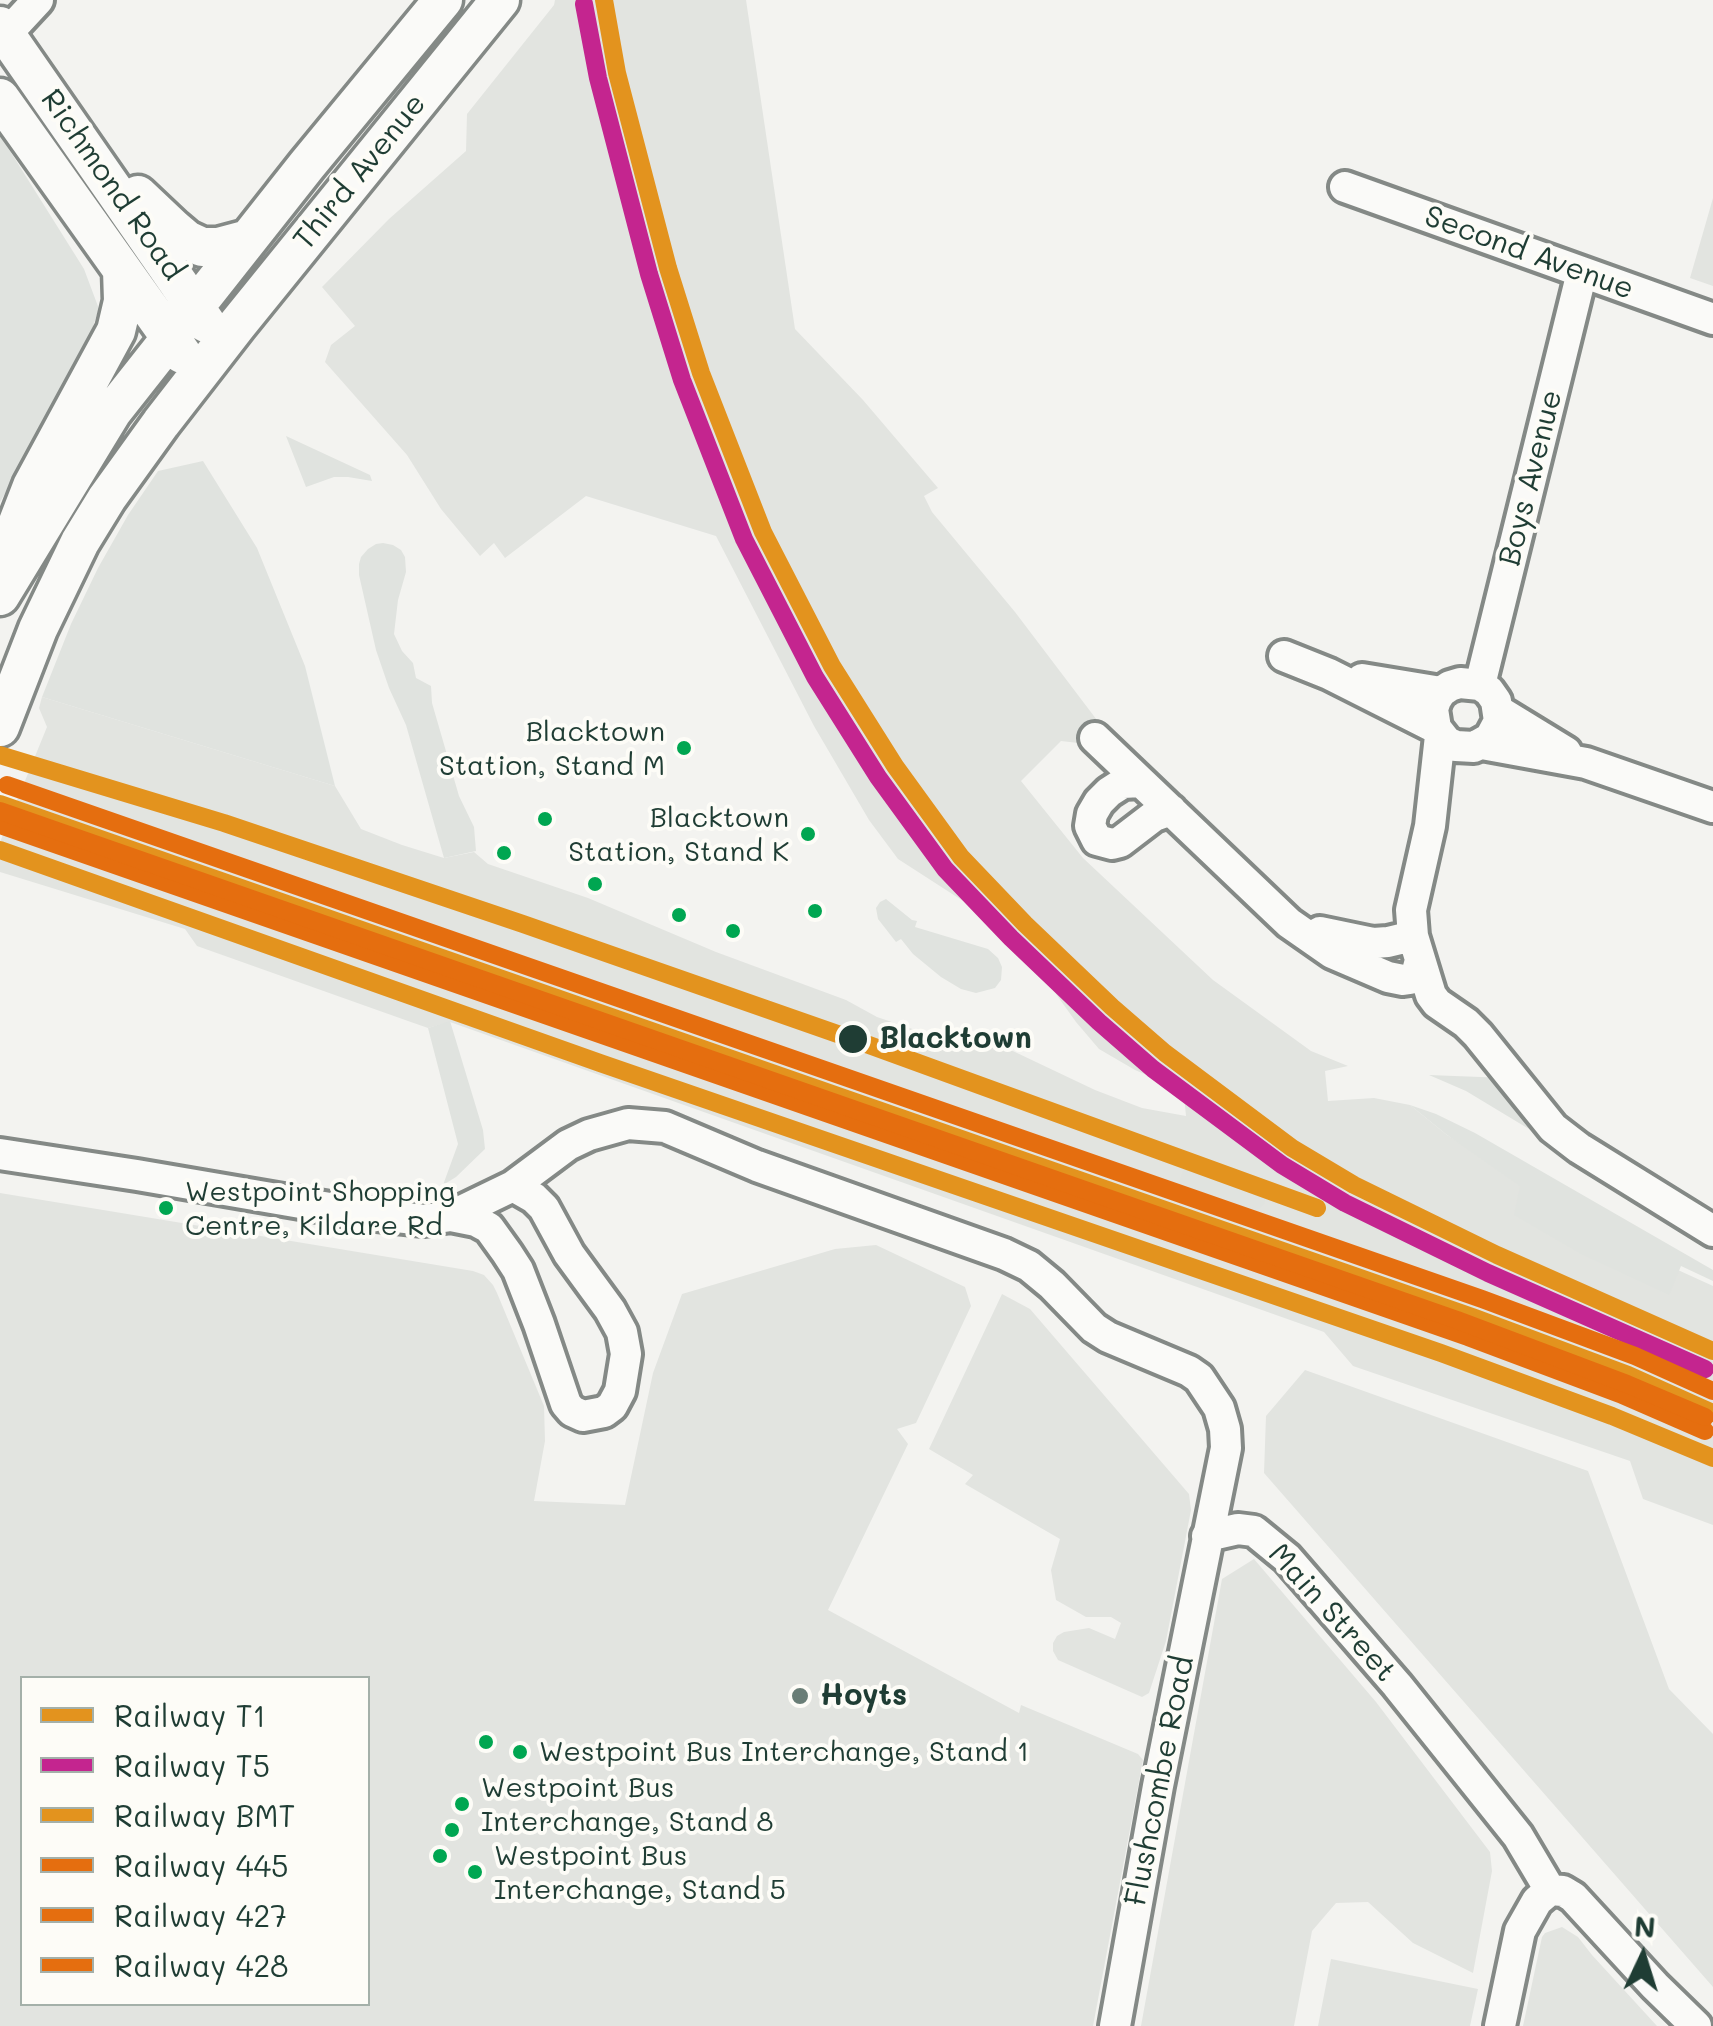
<!DOCTYPE html>
<html>
<head>
<meta charset="utf-8">
<style>
	body { margin:0 }
	#map { position:relative; width:1713px; height:2026px; overflow:hidden; background:#f3f3f0; font-family:Mali,sans-serif }
	canvas { display:block }
	.legend { position:absolute; left:20px; top:1676px; width:350px; height:330px; box-sizing:border-box; background:#fdfcf7; border:2px solid #a4b0a9; margin:0; padding:12px 18px; list-style:none; font-size:30px; color:#1f3d34 }
	.legend li { display:flex; align-items:center; gap:20px; height:50px }
	.legend b { width:50px; border:2px solid #a4b0a9 }
	.north { position:absolute; left:1593px; top:1906px; width:100px; height:100px; -webkit-text-stroke:8px #fdfcf7; paint-order:stroke; rotate:4deg; font-size:28px; font-weight:700; line-height:40px; text-align:center; color:#1f3d34 }
	.north::after { content:''; display:block; margin:auto; width:35px; height:45px; background:#1f3d34; clip-path:polygon(50% 0,100% 100%,50% 72%,0 100%) }
</style>
</head>
<body>
<div id="map">
<canvas width="1713" height="2026"></canvas>
<ul class="legend">
<li><b style="height:12px;background:#e3931e"></b>Railway T1</li>
<li><b style="height:12px;background:#c4258f"></b>Railway T5</li>
<li><b style="height:12px;background:#e3931e"></b>Railway BMT</li>
<li><b style="height:12px;background:#e56e0f"></b>Railway 445</li>
<li><b style="height:12px;background:#e56e0f"></b>Railway 427</li>
<li><b style="height:12px;background:#e56e0f"></b>Railway 428</li>
</ul>
<div class="north">N</div>
</div>
<script>
const context = document.querySelector('canvas').getContext('2d');
context.lineJoin = 'round';
function paint(path, color) {
  context.fillStyle = color;
  context.fill(path, 'evenodd');
}
function shape(rows) {
  const path = new Path2D();
  for (const r of rows) {
    path.moveTo(r[0], r[1]);
    for (let i = 2; i < r.length; i += 2) path.lineTo(r[i], r[i + 1]);
  }
  return path;
}
function stroke(path, color, width, dash) {
  context.strokeStyle = color;
  context.lineWidth = width;
  context.lineCap = dash ? 'butt' : 'round';
  context.setLineDash(dash || []);
  context.stroke(path);
}
function label(font, color, halo, rows, align = 'center') {
  context.font = font + ' Mali,sans-serif';
  context.lineWidth = 8;
  context.setLineDash([]);
  context.textBaseline = 'middle';
  context.strokeStyle = halo;
  context.fillStyle = color;
  for (const [text, x, y, turn = 0] of rows) {
    context.save();
    context.translate(x, y);
    context.rotate((+turn || 0) * Math.PI / 180);
    context.textAlign = isNaN(turn) ? turn : align;
    if (halo) context.strokeText(text, 0, 0);
    context.fillText(text, 0, 0);
    context.restore();
  }
}
const built = shape([
	[555,0,746,0,795,329,863,400,938,488,924,496,932,512,1015,612,1106,732,1087,744,1061,741,1021,781,1083,858,1213,980,1311,1051,1348,1066,1325,1071,1328,1101,1374,1098,1410,1105,1447,1135,1667,1265,1713,1286,1713,1525,1643,1499,1630,1461,1353,1366,1324,1332,450,1022,428,1028,408,1021,197,946,185,929,0,872,0,842,47,727,39,708,42,697,335,786,361,829,402,845,444,858,474,852,488,864,588,898,716,952,846,1000,877,1017,942,1039,962,1043,996,1043,1095,1090,1142,1108,1186,1116,1183,1085,1156,1079,1135,1070,1099,1049,1076,1022,1051,987,1022,939,898,859,869,820,814,726,716,536,586,496,505,558,494,543,480,556,441,509,407,455,325,362,331,345,355,326,322,287,389,219,466,151,467,114,554,5],
	[1713,198,1713,286,1690,278],
	[0,1193,473,1271,484,1275,493,1285,497,1293,544,1406,545,1441,534,1501,625,1505,653,1373,682,1294,835,1249,876,1245,965,1287,971,1306,916,1423,897,1429,908,1444,828,1610,1019,1713,1021,1705,1138,1754,1143,1760,1093,2026,0,2026],
	[22,1678,368,1678,368,2004,22,2004],
	[1002,1294,1030,1309,1189,1494,1191,1510,1166,1641,1149,1693,1142,1697,1058,1660,1053,1651,1053,1643,1057,1636,1064,1632,1089,1628,1115,1639,1121,1623,1111,1617,1086,1617,1056,1600,1051,1570,1060,1539,965,1484,973,1475,929,1449],
	[1305,1370,1588,1471,1669,1689,1713,1734,1713,1987,1264,1473,1266,1416],
	[1254,1559,1376,1702,1490,1852,1492,1871,1473,1973,1413,1943,1368,1902,1336,1903,1312,1931,1294,2026,1141,2026,1222,1579],
	[1562,1927,1578,1937,1592,1955,1657,2026,1523,2026,1542,1937,1545,1933],
	[1331,1959,1478,1989,1470,2026,1318,2026]
]);
const green = shape([
	[0,135,84,269,99,309,84,352,42,430,0,502],
	[286,436,370,475,372,481,348,477,334,477,306,487],
	[203,461,257,548,305,666,335,786,42,697,71,624,98,568,128,515,158,471],
	[383,543,393,545,401,550,405,557,406,572,398,600,394,634,402,651,413,663,416,678,431,686,432,703,459,796,474,827,476,851,444,858,406,725,389,688,376,650,359,575,359,564,361,557,368,549,376,544],
	[886,899,912,920,917,921,915,927,988,949,998,958,1002,967,1001,980,995,988,976,993,961,989,941,977,913,954,901,939,896,942,878,919,876,908,880,902],
	[450,1021,483,1130,485,1149,456,1177,443,1185,458,1144,428,1028],
	[1429,1075,1506,1078,1630,1190,1466,1091],
	[1410,1105,1436,1114,1475,1133,1713,1270,1713,1281,1681,1266,1669,1295,1581,1254,1514,1215,1520,1186,1447,1135],
	[1185,1165,1265,1195,1265,1202,1260,1208,1252,1212,1220,1201,1204,1201,1176,1192],
	[1163,1226,1265,1263,1261,1274,1158,1240]
]);
const minor = shape([
	[0,41,38,0],
	[1345,187,1713,319],
	[1284,656,1329,674,1436,728,1447,742,1456,746,1474,747,1490,738,1499,721,1496,701,1489,691,1480,685,1460,683,1450,686,1441,692,1436,700,1433,709,1436,728],
	[1362,679,1441,692],
	[1480,685,1582,272],
	[1499,711,1566,752],
	[1440,736,1430,826,1411,910,1413,936,1431,995,1437,1003,1466,1023,1478,1035,1553,1128,1579,1148,1713,1231],
	[1095,738,1289,923,1332,953,1388,977,1403,980,1410,979,1416,975,1420,960],
	[1482,744,1586,763,1713,807],
	[1141,782,1123,783,1109,792,1099,802,1092,814,1090,826,1097,840,1112,844,1120,842,1154,816,1171,810],
	[1320,932,1373,943,1388,942,1413,936],
	[0,1154,137,1175,359,1213,424,1220,451,1216,513,1186,568,1145,589,1135,628,1124,665,1127,757,1166,1004,1254,1029,1266,1052,1285,1094,1328,1108,1337,1189,1371,1199,1378,1219,1408,1225,1429,1226,1448,1158,1786,1115,2026],
	[451,1216,476,1221,489,1228,507,1253,518,1270,539,1324,566,1404,572,1411,583,1416,604,1412,612,1406,620,1391,626,1354,622,1332,610,1310,569,1254,544,1208,534,1198,513,1186],
	[1207,1536,1238,1529,1254,1531,1287,1558,1397,1685,1518,1836,1550,1890],
	[1550,1890,1563,1891,1573,1897,1655,1986,1696,2026],
	[1500,2026,1520,1931,1537,1901,1550,1890]
]);
const major = shape([
	[0,26,206,323],
	[0,98,182,354],
	[138,195,174,229,187,240,202,247,218,247,248,239],
	[8,548,32,486,116,331,123,301,122,270],
	[0,596,112,412,307,165,443,0],
	[0,727,38,629,80,542,107,498,161,423,237,325,500,0]
]);
const rail1 = shape([
	[604,0,617,73,668,268,701,373,763,532,832,666,895,766,961,857,1025,924,1112,1007,1165,1053,1292,1148,1354,1185,1497,1255,1713,1351],
	[0,755,224,823,523,924,869,1045,1317,1208],
	[0,850,600,1063,1441,1353,1612,1416,1713,1458]
]);
const rail2 = shape([
	[584,4,598,78,649,274,682,380,744,539,815,677,878,777,945,869,1011,938,1099,1022,1153,1069,1282,1165,1345,1203,1488,1273,1705,1369]
]);
const rail3 = shape([
	[0,804,1475,1318,1628,1375,1713,1413]
]);
const rail4 = shape([
	[0,825,1468,1337,1620,1394,1705,1431]
]);
const rail5 = shape([
	[7,785,1482,1299,1635,1356,1713,1391]
]);
const rail6 = shape([
	[0,811,1457,1320,1627,1384,1705,1417]
]);
const markers = [
	[684,748,9,"#00a651"],
	[545,819,9,"#00a651"],
	[808,834,9,"#00a651"],
	[504,853,9,"#00a651"],
	[595,884,9,"#00a651"],
	[815,911,9,"#00a651"],
	[679,915,9,"#00a651"],
	[733,931,9,"#00a651"],
	[853,1039,16,"#1f3d34"],
	[166,1208,9,"#00a651"],
	[800,1696,10,"#697d76"],
	[486,1742,9,"#00a651"],
	[520,1752,9,"#00a651"],
	[462,1804,9,"#00a651"],
	[452,1830,9,"#00a651"],
	[440,1856,9,"#00a651"],
	[475,1872,9,"#00a651"]
];
const busNames = [
	["Blacktown",665,732,"right"],
	["Station, Stand M",665,766,"right"],
	["Blacktown",789,818,"right"],
	["Station, Stand K",789,852,"right"],
	["Westpoint Shopping",185,1192],
	["Centre, Kildare Rd",185,1226],
	["Westpoint Bus Interchange, Stand 1",539,1752],
	["Westpoint Bus",481,1788],
	["Interchange, Stand 8",481,1822],
	["Westpoint Bus",494,1856],
	["Interchange, Stand 5",494,1890]
];
const streetNames = [
	["Third Avenue",360,172,-51],
	["Richmond Road",112,185,55],
	["Second Avenue",1529,253,20],
	["Boys Avenue",1531,478,-76],
	["Main Street",1332,1613,48],
	["Flushcombe Road",1160,1781,-79]
];
const stopNames = [
	["Blacktown",879,1039]
];
const poiNames = [
	["Hoyts",820,1696]
];
paint(built, '#e2e4e0');
paint(green, '#e0e3df');
stroke(minor, '#848986', 38);
stroke(major, '#848986', 45);
stroke(minor, '#fafaf8', 30);
stroke(major, '#fafaf8', 38);
stroke(rail1, '#e3931e', 18);
stroke(rail2, '#c4258f', 18);
stroke(rail3, '#e3931e', 18);
stroke(rail4, '#e56e0f', 18);
stroke(rail5, '#e56e0f', 18);
stroke(rail6, '#e56e0f', 18);
for (const [x, y, r, color] of markers) {
  const dot = new Path2D();
  dot.arc(x, y, r, 0, 2 * Math.PI);
  context.fillStyle = color;
  context.fill(dot);
  stroke(dot, '#fdfcf7', 4);
}
label('28px', '#1f3d34', '#fdfcf7', busNames, 'left');
label('30px', '#1f3d34', '#fdfcf7', streetNames);
label('bold 30px', '#1f3d34', '#fdfcf7', stopNames, 'left');
label('bold 30px', '#1f3d34', '#fdfcf7', poiNames, 'left');
</script>
</body>
</html>
